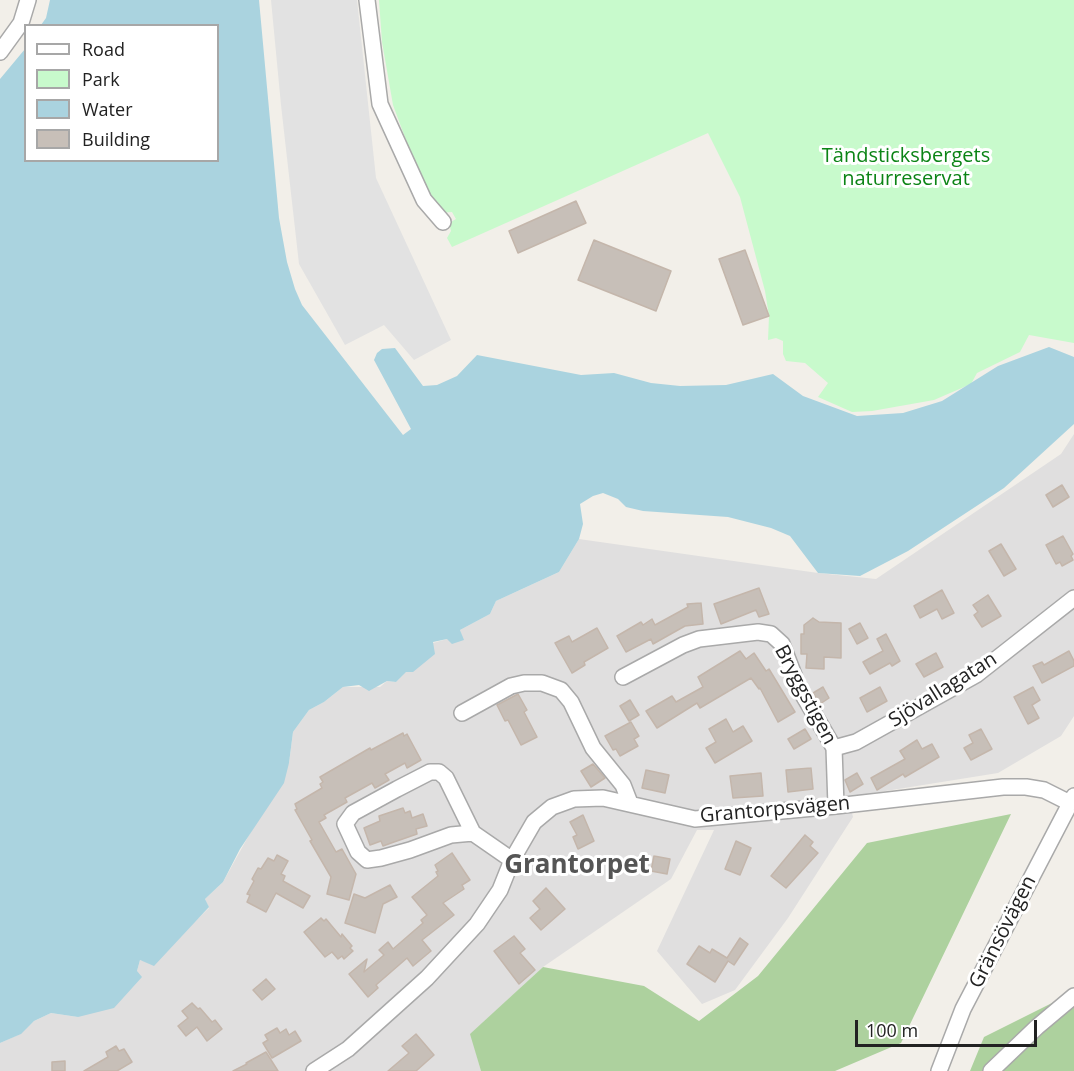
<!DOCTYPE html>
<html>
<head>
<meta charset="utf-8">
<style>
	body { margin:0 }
	#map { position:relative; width:1074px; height:1071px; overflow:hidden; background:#f2efe9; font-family:"Open Sans",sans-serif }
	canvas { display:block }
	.legend { position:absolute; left:24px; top:24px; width:195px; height:138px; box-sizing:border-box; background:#fff; border:2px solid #a7a7a7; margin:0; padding:8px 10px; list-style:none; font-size:18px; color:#222 }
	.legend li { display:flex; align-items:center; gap:12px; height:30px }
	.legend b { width:30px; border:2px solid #a7a7a7 }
	.scale { position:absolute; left:855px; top:1020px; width:182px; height:27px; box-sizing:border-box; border:3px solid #222; border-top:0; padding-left:8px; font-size:18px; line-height:21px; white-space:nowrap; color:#222; -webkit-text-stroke:4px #fff; paint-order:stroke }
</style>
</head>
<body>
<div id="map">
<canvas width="1074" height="1071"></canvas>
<ul class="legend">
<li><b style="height:8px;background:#fff"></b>Road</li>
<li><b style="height:16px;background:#c8facc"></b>Park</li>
<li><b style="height:16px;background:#aad3df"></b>Water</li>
<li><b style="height:16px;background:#c7bfb8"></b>Building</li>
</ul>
<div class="scale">100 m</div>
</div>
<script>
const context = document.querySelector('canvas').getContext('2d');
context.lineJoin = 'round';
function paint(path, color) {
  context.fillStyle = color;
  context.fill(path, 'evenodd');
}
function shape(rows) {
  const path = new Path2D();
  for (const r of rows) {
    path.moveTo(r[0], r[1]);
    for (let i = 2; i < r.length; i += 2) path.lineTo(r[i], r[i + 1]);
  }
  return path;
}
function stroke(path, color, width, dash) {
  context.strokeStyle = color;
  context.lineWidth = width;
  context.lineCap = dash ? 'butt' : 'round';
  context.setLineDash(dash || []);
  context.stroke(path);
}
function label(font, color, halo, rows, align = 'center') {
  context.font = font + ' "Open Sans",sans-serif';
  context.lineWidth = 6;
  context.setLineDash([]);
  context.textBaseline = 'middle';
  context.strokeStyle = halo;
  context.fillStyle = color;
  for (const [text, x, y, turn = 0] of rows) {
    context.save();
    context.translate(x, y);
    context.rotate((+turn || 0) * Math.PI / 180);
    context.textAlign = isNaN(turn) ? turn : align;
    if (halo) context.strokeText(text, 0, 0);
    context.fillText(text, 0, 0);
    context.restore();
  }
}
const residential = shape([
	[1074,434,1074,716,1061,736,998,773,848,797,853,817,788,918,735,990,702,1004,657,951,714,830,697,830,671,879,543,967,471,1034,481,1071,0,1071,0,1043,20,1034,34,1021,51,1013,78,1017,137,971,140,960,147,962,188,928,209,908,205,899,223,882,289,763,293,732,309,710,324,702,343,687,380,687,387,681,396,682,433,643,447,639,463,640,460,630,490,614,496,601,559,572,579,539,818,573,876,579,1061,454]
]);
const forest = shape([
	[1011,814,901,1043,835,1071,481,1071,470,1034,543,967,644,986,699,1021,758,976,867,843],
	[1074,992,1074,1071,970,1071,984,1037]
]);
const park = shape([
	[379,0,1074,0,1074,343,1029,335,1020,352,977,373,971,384,934,400,872,411,852,412,818,397,828,383,805,363,786,361,783,354,783,341,776,338,768,340,769,316,765,291,740,197,708,133,452,247,447,238,451,231,449,223,456,219,452,212,440,213,420,178,393,105,382,42]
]);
const parking = shape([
	[271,0,357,0,376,178,451,340,414,360,384,325,345,345,299,264,281,105]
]);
const water = shape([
	[50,0,259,0,279,218,287,262,295,289,302,305,403,435,411,429,374,360,377,353,382,349,395,348,423,386,437,385,457,376,477,355,581,375,614,373,651,383,680,386,726,385,773,374,803,396,857,416,903,413,942,401,998,366,1049,347,1074,357,1074,424,1004,488,908,551,860,576,818,573,790,536,771,528,728,517,643,511,626,507,618,499,603,493,593,496,580,504,583,524,579,539,559,572,496,601,490,614,460,630,464,640,452,644,447,639,433,642,435,654,413,672,406,672,396,682,387,681,369,691,359,685,343,687,324,702,309,710,293,732,289,763,284,783,240,849,223,882,205,899,209,907,154,966,140,960,137,971,142,977,114,1008,78,1017,51,1013,34,1021,21,1034,0,1043,0,79,25,49,26,160,218,160,218,26,41,25,46,18]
]);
const building = shape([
	[576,201,586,223,518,253,509,231,576,201],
	[594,240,671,271,656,311,578,280,594,240],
	[745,250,769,316,743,325,719,259,745,250],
	[1062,485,1069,497,1053,507,1046,495,1062,485],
	[1063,536,1073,554,1071,556,1073,560,1062,566,1060,562,1056,564,1046,545,1063,536],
	[1001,544,1016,569,1004,576,989,551,1001,544],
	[759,588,769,614,759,617,756,610,721,624,714,604,759,588],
	[942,590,954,613,942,619,937,609,920,618,914,606,942,590],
	[988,595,1001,616,982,627,974,615,978,612,973,605,988,595],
	[701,603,703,624,685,626,653,644,651,639,626,652,617,636,641,622,643,625,652,619,655,625,688,607,687,604,701,603],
	[813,618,819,622,841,623,841,658,824,657,824,669,806,668,807,654,801,654,801,634,804,634,804,625,813,618],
	[860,623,868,638,857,644,849,629,860,623],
	[597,628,608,648,584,662,585,665,572,673,555,643,569,636,572,642,597,628],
	[886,634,900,661,892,666,890,663,870,674,863,662,883,651,877,639,886,634],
	[740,651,746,659,754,653,766,671,769,669,795,712,778,722,760,688,759,689,751,678,700,708,697,703,657,728,646,711,672,696,676,702,703,687,698,677,740,651],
	[1069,651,1074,661,1074,666,1042,683,1033,666,1042,662,1044,665,1069,651],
	[936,653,943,667,924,677,916,664,936,653],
	[823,687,829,698,820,704,813,693,823,687],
	[880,687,887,701,867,712,860,698,880,687],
	[1033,687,1040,700,1032,705,1039,718,1028,724,1014,697,1033,687],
	[518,694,527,710,524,712,537,737,521,745,508,720,505,721,497,705,518,694],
	[630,700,639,715,629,721,620,706,630,700],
	[726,719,733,732,743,726,752,741,715,763,706,748,716,742,709,729,726,719],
	[631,722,639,736,634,739,638,746,620,756,616,749,613,750,605,736,631,722],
	[805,729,811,739,794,749,788,739,805,729],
	[981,729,992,749,971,760,964,748,973,743,969,735,981,729],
	[403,733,404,736,407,734,421,760,407,768,405,763,385,774,389,780,375,788,372,783,345,798,347,802,324,815,326,818,319,822,336,852,342,849,356,874,349,900,327,894,331,877,310,841,312,840,295,810,297,809,295,804,322,788,320,784,323,782,320,777,370,748,371,750,403,733],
	[917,740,922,749,932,744,939,757,905,777,903,774,877,790,871,778,905,759,900,751,917,740],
	[593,764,605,778,591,787,581,771,593,764],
	[811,768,813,789,788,792,786,770,811,768],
	[646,770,669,775,665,793,642,788,646,770],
	[761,773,763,796,733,798,730,776,761,773],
	[857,773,863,784,850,792,845,780,857,773],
	[403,808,405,813,410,811,412,818,423,814,427,826,416,829,417,834,394,842,383,846,381,841,370,845,364,828,380,821,379,816,403,808],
	[583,815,594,841,578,849,573,837,577,835,570,822,583,815],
	[805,835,813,842,810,846,818,853,786,888,771,876,805,835],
	[736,841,751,848,740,875,725,869,736,841],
	[452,853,470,880,462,885,464,889,443,903,454,915,422,940,431,951,413,966,407,958,376,985,378,988,368,997,349,974,367,959,364,972,384,955,379,950,388,942,393,949,423,923,421,920,427,915,412,897,438,876,436,872,438,871,435,865,452,853],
	[277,855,288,861,281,874,285,876,283,881,310,896,303,908,276,893,266,912,247,902,250,895,247,894,254,881,252,879,258,868,261,869,268,858,274,861,277,855],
	[654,856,670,859,667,874,651,871,654,856],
	[390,885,397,897,383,904,375,933,345,923,354,894,365,898,390,885],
	[546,888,565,909,541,930,530,918,540,909,533,901,546,888],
	[321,918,324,921,326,919,341,937,342,934,352,946,350,948,353,951,344,959,342,956,338,959,332,952,325,957,304,932,321,918],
	[514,936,525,949,520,953,535,970,519,984,494,951,514,936],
	[740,938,748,944,734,965,728,961,715,982,687,964,699,946,710,953,712,949,727,958,740,938],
	[266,979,275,989,262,1000,253,990,266,979],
	[192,1003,198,1009,200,1008,212,1022,215,1020,222,1029,207,1041,197,1027,186,1036,178,1026,188,1018,182,1011,192,1003],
	[277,1028,280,1033,286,1029,289,1035,295,1031,301,1041,272,1058,263,1043,268,1040,265,1035,277,1028],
	[416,1034,434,1055,416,1071,388,1071,409,1053,402,1046,416,1034],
	[116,1046,119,1051,124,1049,132,1062,117,1071,84,1071,108,1057,106,1052,116,1046],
	[266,1052,278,1071,233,1071,247,1064,246,1063,266,1052],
	[65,1061,65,1071,52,1071,52,1062,65,1061]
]);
const minor = shape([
	[367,0,380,104,424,200,443,222],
	[0,52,21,23,28,0],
	[623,677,683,645,699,639,758,632,771,634,782,644,799,688,834,748,836,806],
	[462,713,511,686,524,683,542,683,561,690,571,702,593,748,623,785,630,803],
	[834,748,856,742,976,675,1074,598],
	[473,833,451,835,410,850,381,858,367,860,358,852,345,824,353,813,397,789,430,772,439,772,446,778,473,833,512,860],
	[314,1071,348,1049,427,978,477,924,500,890,512,860,534,822,552,807,574,799,603,798,695,819,836,806,1003,787,1026,787,1044,790,1070,803],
	[939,1071,963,1009,1074,796],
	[991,1071,1037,1027,1074,996]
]);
const parkNames = [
	["Tändsticksbergets",906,156],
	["naturreservat",906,179]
];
const streetNames = [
	["Sjövallagatan",943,690,-32],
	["Bryggstigen",805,695,62],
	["Grantorpsvägen",775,810,-5],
	["Gränsövägen",1003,932,-63]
];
const districtNames = [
	["Grantorpet",577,866]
];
paint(residential, '#e0dfdf');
paint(forest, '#add19e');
paint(park, '#c8facc');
paint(parking, '#e2e2e2');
paint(water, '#aad3df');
paint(building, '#c7bfb8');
stroke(building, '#c4b6ab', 1.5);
stroke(minor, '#a9a9a9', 18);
stroke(minor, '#fff', 15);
label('20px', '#0c8416', '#fff', parkNames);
label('20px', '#222', '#fff', streetNames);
label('bold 26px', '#555', '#fff', districtNames);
</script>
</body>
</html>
